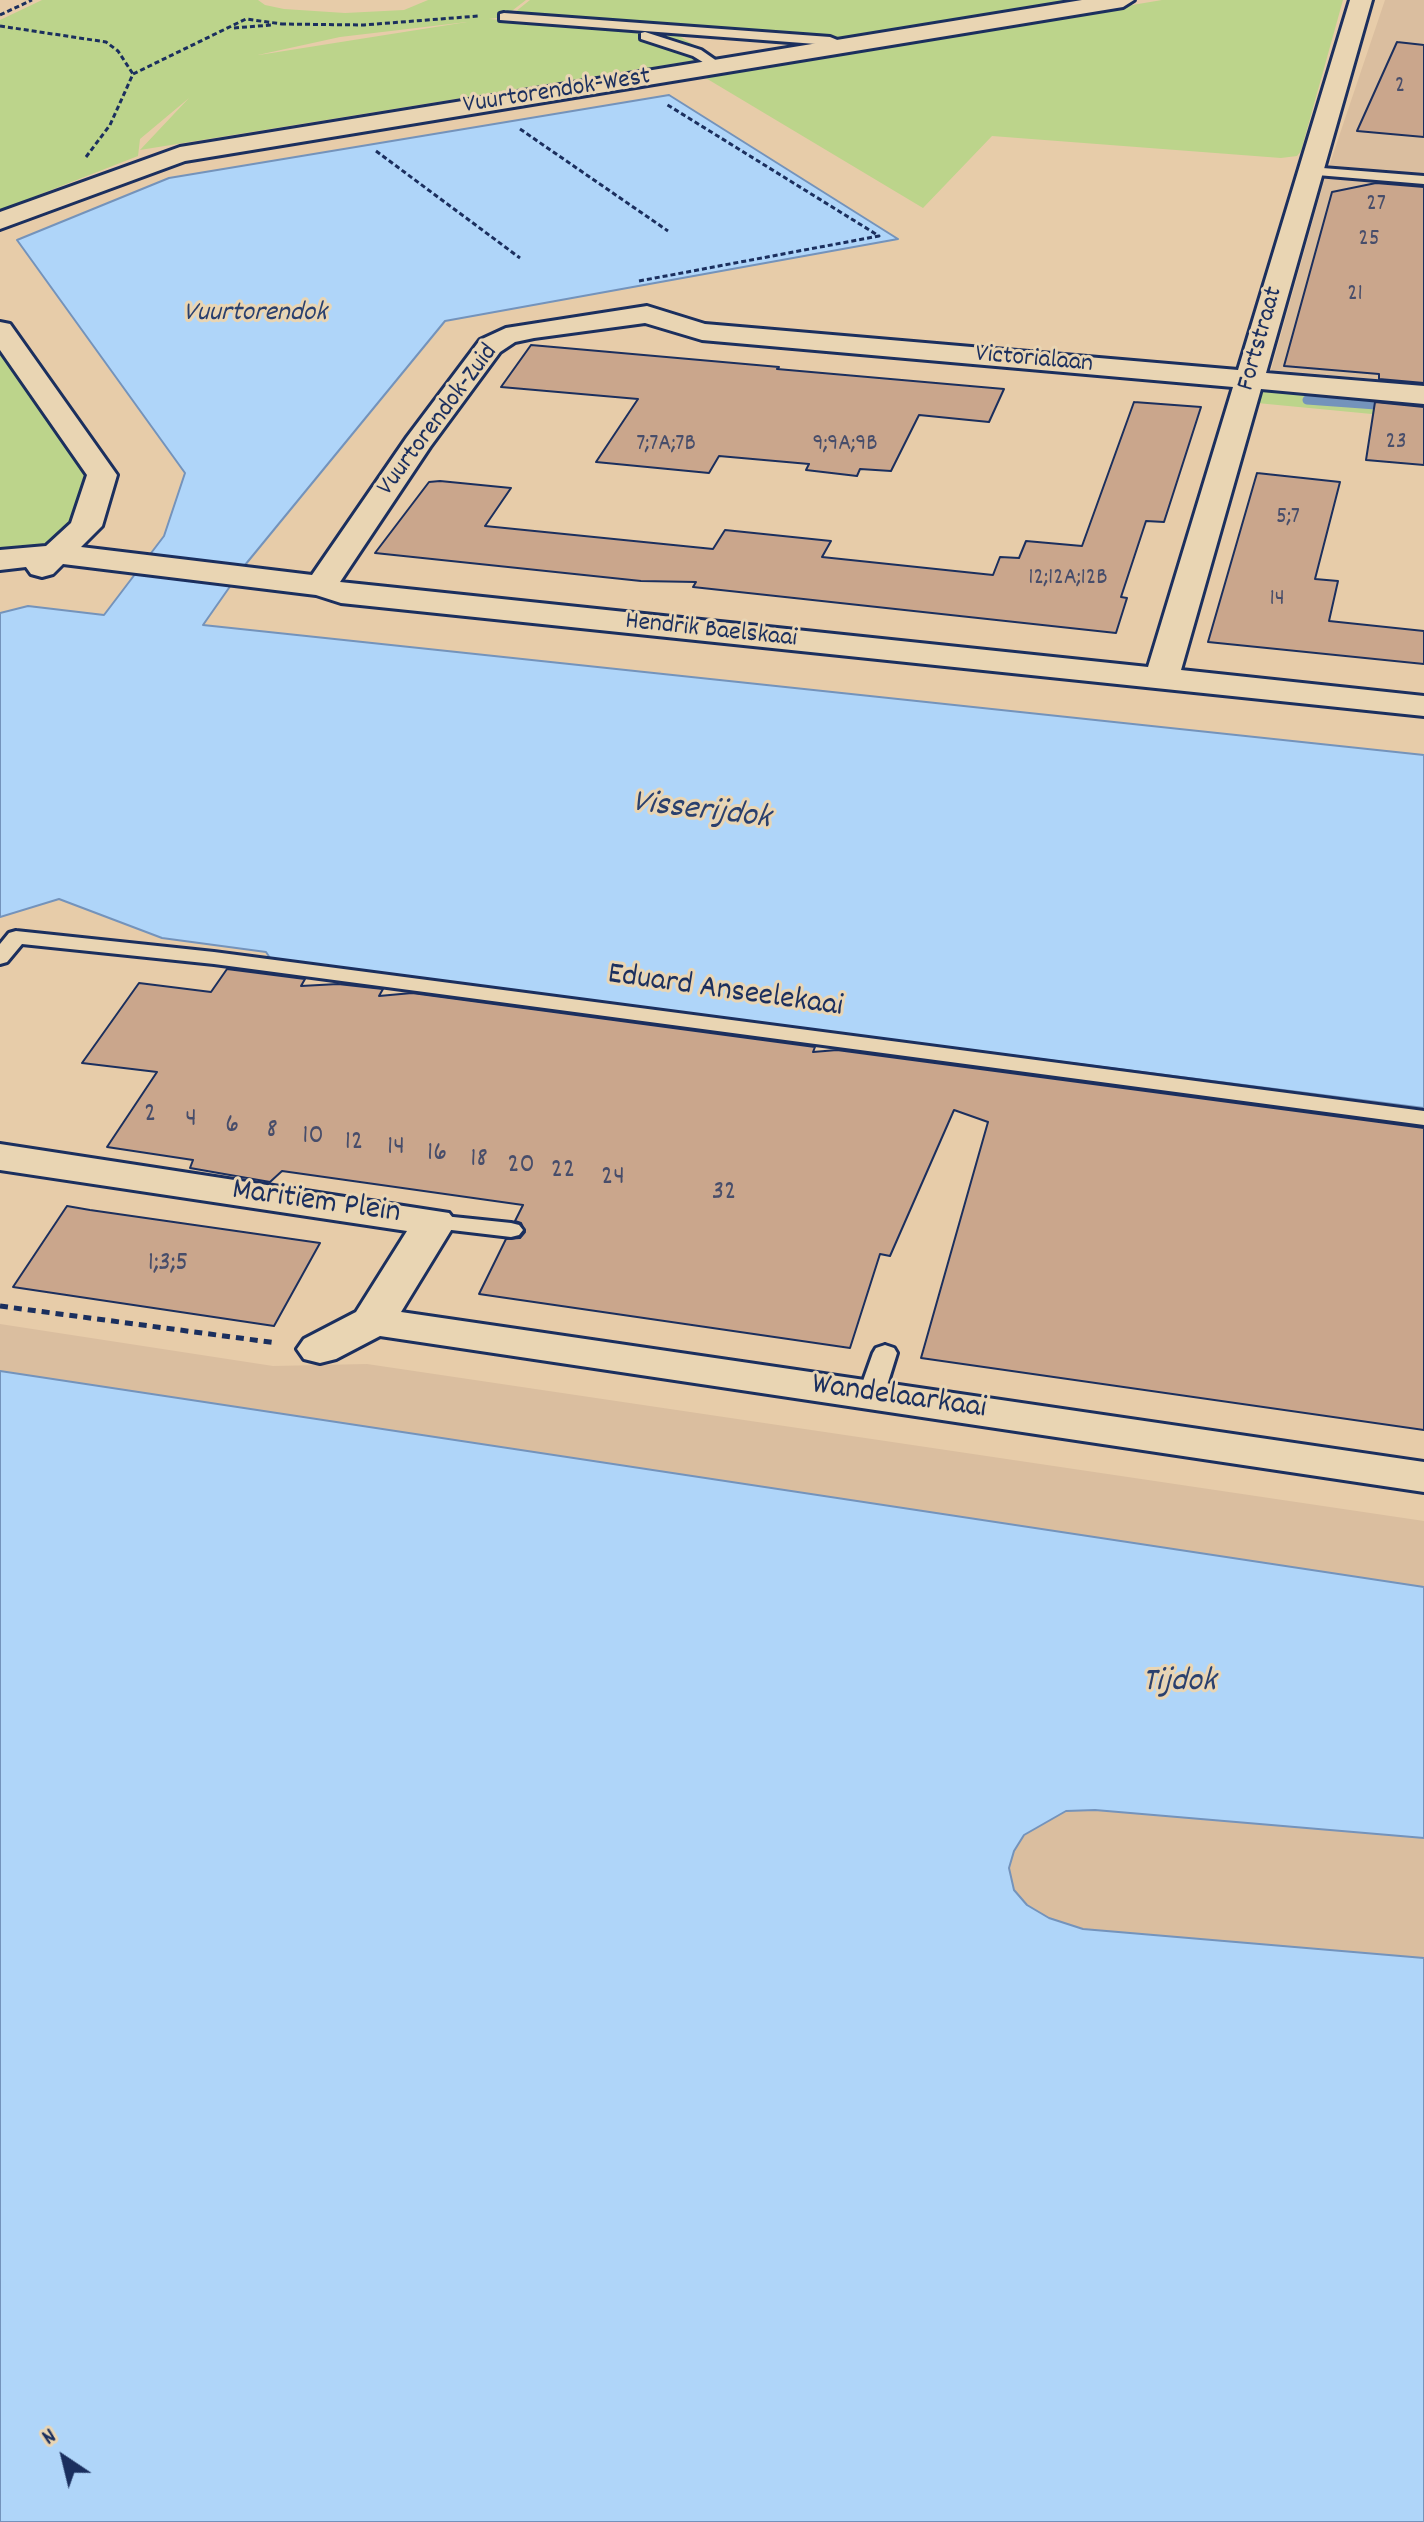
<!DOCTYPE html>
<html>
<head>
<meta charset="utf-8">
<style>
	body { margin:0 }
	#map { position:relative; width:1424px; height:2522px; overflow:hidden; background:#e7cca9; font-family:Dekko,sans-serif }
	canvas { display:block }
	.north { position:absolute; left:24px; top:2418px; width:80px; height:80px; -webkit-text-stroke:6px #e9d5b3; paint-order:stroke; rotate:325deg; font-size:22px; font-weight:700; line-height:32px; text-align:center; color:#1b2f5e }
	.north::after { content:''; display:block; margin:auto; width:28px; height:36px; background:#1b2f5e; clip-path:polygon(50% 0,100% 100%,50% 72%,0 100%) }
</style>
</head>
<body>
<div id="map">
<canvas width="1424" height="2522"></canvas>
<div class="north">N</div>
</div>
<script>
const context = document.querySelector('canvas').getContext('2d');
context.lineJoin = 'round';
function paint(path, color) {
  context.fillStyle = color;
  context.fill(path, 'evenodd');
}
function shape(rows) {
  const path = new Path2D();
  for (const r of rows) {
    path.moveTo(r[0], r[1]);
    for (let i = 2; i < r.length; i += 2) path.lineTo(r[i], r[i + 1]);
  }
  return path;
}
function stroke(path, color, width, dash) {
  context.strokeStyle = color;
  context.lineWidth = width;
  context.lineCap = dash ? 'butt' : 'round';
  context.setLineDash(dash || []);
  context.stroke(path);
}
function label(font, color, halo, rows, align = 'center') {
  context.font = font + ' Dekko,sans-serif';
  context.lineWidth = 6;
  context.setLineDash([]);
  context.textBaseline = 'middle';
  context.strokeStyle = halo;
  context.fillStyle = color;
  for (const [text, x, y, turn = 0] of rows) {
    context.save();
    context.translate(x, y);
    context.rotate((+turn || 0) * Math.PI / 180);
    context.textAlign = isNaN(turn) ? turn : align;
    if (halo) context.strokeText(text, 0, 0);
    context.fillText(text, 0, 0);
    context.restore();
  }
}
const built = shape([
	[1385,0,1424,0,1424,383,1271,370,1324,181],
	[0,1324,273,1366,367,1364,1424,1521,1424,1587,0,1371],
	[1095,1810,1424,1838,1424,1958,1083,1929,1049,1918,1027,1905,1014,1890,1009,1868,1014,1851,1024,1835,1040,1823,1066,1811]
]);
const green = shape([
	[42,0,258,0,265,5,284,9,345,13,404,10,428,0,526,0,504,17,489,19,672,32,715,57,140,150,189,98,140,139,138,156,0,210,0,20],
	[467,22,259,55,258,55,340,37],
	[530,0,1068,0,833,38,510,16],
	[1162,0,1343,0,1301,151,1297,156,1281,158,992,136,923,208,704,77],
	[0,348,87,477,74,517,67,529,52,544,0,554],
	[1262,383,1424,398,1424,419,1257,403]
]);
const water = shape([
	[669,95,898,239,445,321,245,565,203,625,1424,755,1424,1108,272,961,266,952,162,938,59,899,0,917,0,613,28,606,104,615,164,536,185,473,17,240,169,178,669,95],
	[0,1371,1424,1587,1424,1838,1095,1810,1066,1811,1024,1835,1014,1851,1009,1868,1014,1890,1027,1905,1049,1918,1083,1929,1424,1958,1424,2522,0,2522,0,1371]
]);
const streamFar1 = shape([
	[1307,400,1346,401]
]);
const stream = shape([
	[1307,400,1376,405,1393,403,1424,411]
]);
const building = shape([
	[1397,42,1424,45,1424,137,1357,131,1397,42],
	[1376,183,1424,187,1424,383,1379,379,1379,374,1284,366,1332,192,1376,183],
	[531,345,779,367,777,369,1004,389,989,422,919,415,891,471,860,469,857,476,806,470,809,464,719,456,709,473,596,462,638,399,501,387,531,345],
	[1134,402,1201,407,1164,522,1146,521,1121,597,1127,598,1116,633,693,587,696,582,641,581,375,553,429,482,440,481,511,488,485,526,713,549,725,530,831,541,822,557,993,575,1000,557,1019,558,1026,541,1082,546,1134,402],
	[1375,402,1424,407,1424,465,1366,460,1375,402],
	[1257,473,1340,482,1315,579,1338,581,1329,621,1424,631,1424,664,1208,642,1257,473],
	[227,969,305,979,301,986,338,984,383,989,379,996,412,993,815,1047,813,1052,837,1050,1424,1128,1424,1430,921,1358,988,1122,954,1110,890,1256,880,1254,850,1348,479,1294,506,1239,520,1238,525,1232,521,1223,515,1221,523,1205,282,1171,270,1182,190,1168,193,1160,107,1147,157,1072,82,1063,139,983,211,992,227,969],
	[67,1206,90,1210,320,1243,274,1326,13,1287,67,1206]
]);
const pathFar1 = shape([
	[0,15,32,0],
	[281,24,364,25,479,16],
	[0,26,106,42,118,51,133,74],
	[234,28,271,25],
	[520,129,668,231],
	[376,151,520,258],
	[86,157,110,125,133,74,246,19,282,24],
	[639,281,879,236,666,104]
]);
const path = shape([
	[0,1306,277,1343]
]);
const lane = shape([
	[504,13,830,37,852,46,846,50,829,45,500,20,500,14,504,13],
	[645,32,701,50,724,66,714,69,693,56,641,39,641,33,645,32],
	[1310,167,1424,176,1424,184,1305,174,1303,171,1310,167],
	[16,931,214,952,1424,1111,1424,1125,214,964,22,944,7,962,0,964,0,944,9,933,16,931],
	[434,1215,511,1223,519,1225,523,1230,519,1235,511,1237,426,1227,422,1222,426,1217,434,1215],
	[885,1345,894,1348,897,1353,884,1395,880,1401,862,1401,858,1395,873,1353,876,1348,885,1345]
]);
const street = shape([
	[1082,0,1134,0,1123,7,185,161,0,229,0,212,180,147,1082,0],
	[1350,0,1372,0,1266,373,1424,386,1424,404,1261,389,1181,670,1424,696,1424,716,341,603,316,595,63,564,53,574,42,577,31,574,26,567,0,570,0,550,46,546,71,523,87,475,0,350,0,322,10,324,117,475,102,526,81,547,312,575,407,437,480,340,506,328,647,306,705,324,1238,370,1350,0],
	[645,323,702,340,1233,387,1148,667,340,582,430,447,500,352,515,342,534,338,645,323],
	[0,1144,449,1213,456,1222,401,1312,1424,1462,1424,1492,380,1336,336,1359,320,1363,304,1359,297,1349,304,1339,356,1312,407,1231,0,1170,0,1144]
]);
const farNumbernames = [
	["2",1400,88],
	["27",1376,206],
	["25",1369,241],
	["21",1355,296],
	["23",1396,444],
	["7;7A;7B",666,446],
	["9;9A;9B",845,446],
	["5;7",1288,519],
	["12;12A;12B",1068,580],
	["14",1277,601]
];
const farStreetnames = [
	["Vuurtorendok-West",557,93,-9],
	["Fortstraat",1262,339,-74],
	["Victorialaan",1034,361,5],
	["Vuurtorendok-Zuid",439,421,-53],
	["Hendrik Baelskaai",711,632,6]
];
const farWaternames = [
	["Vuurtorendok",255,315]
];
const numberNames = [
	["2",150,1116],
	["4",191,1121],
	["6",232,1127],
	["8",272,1132],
	["10",313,1138],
	["12",354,1144],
	["14",396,1149],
	["16",437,1155],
	["18",479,1161],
	["20",521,1167],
	["22",563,1172],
	["24",613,1179],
	["32",724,1194],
	["1;3;5",168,1265]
];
const streetNames = [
	["Eduard Anseelekaai",725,993,8],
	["Maritiem Plein",316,1204,8],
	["Wandelaarkaai",899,1399,8]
];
const waterNames = [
	["Visserijdok",701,813,7],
	["Tijdok",1179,1684]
];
paint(built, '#dabe9f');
paint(green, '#bcd48b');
paint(water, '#afd5f9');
stroke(water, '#7493bb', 2);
stroke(streamFar1, '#7493bb', 7);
stroke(stream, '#7493bb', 9);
paint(building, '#caa68c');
stroke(building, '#1b2f5e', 2);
stroke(lane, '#1b2f5e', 6);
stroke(street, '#1b2f5e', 6);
stroke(pathFar1, '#1b2f5e', 3, [5, 3]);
stroke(path, '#1b2f5e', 5, [8, 6]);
paint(lane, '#e9d5b3');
paint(street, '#e9d5b3');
label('24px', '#474d6a', null, farNumbernames);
label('26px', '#1b2f5e', '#e9d5b3', farStreetnames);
label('italic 28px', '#2a406e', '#e9d5b3', farWaternames);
label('28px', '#474d6a', null, numberNames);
label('32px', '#1b2f5e', '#e9d5b3', streetNames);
label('italic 34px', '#2a406e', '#e9d5b3', waterNames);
</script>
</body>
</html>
